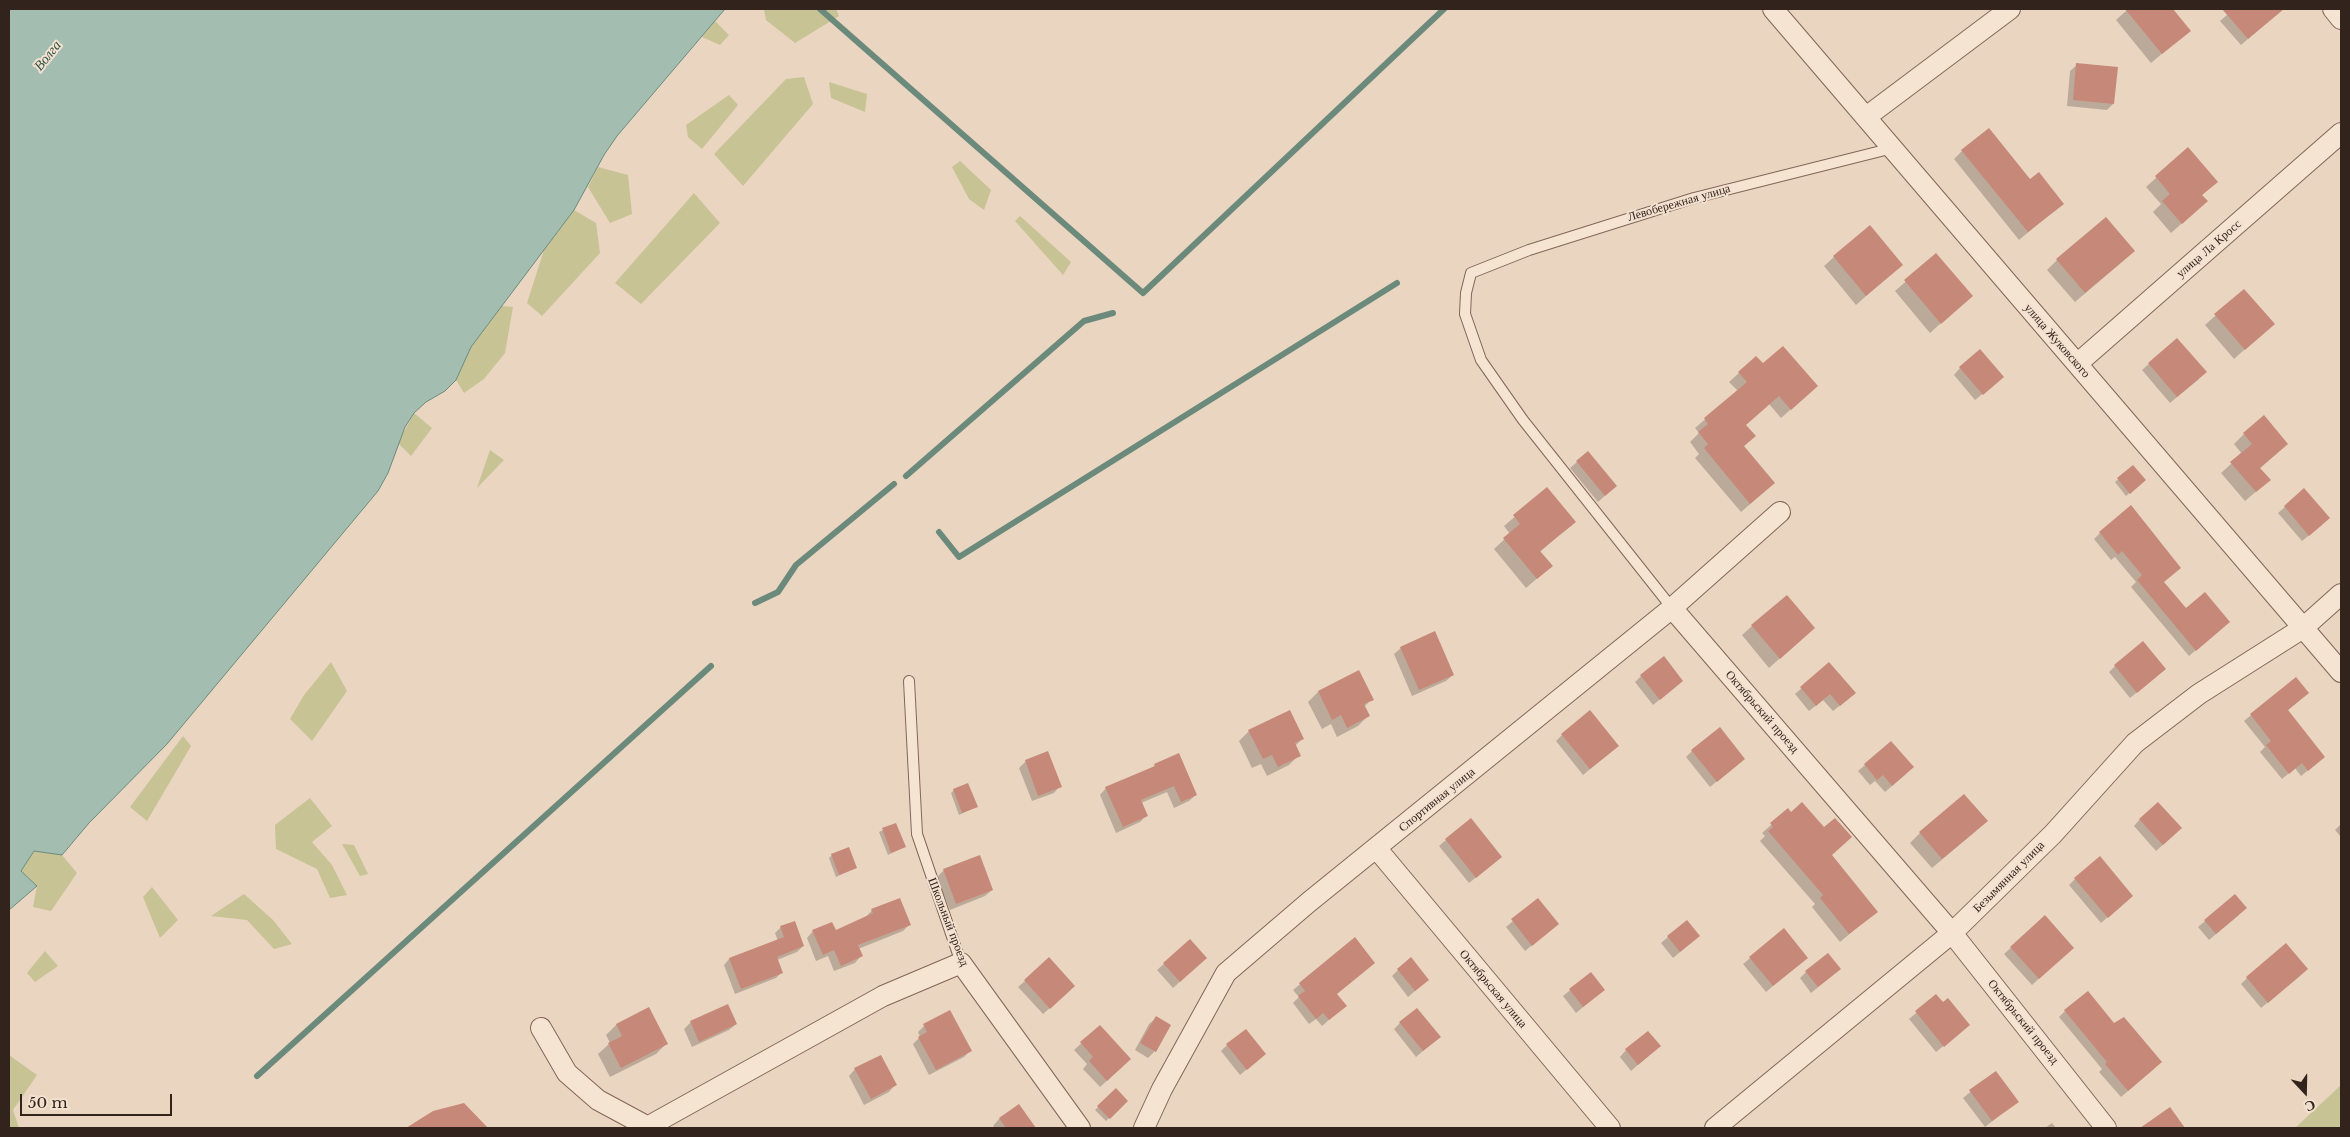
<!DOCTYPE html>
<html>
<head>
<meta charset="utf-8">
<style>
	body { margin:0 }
	#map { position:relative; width:2350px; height:1137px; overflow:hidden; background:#ead5c0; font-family:"Libre Baskerville",serif }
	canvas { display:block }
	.frame { position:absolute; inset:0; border:10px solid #33231d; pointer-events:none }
	.north { position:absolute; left:2280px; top:1067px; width:50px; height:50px; -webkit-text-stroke:4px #f2e1cf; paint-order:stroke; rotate:159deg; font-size:14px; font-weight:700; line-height:20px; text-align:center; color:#33231d }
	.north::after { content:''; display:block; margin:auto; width:18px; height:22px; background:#33231d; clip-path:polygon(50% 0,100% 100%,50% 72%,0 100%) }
	.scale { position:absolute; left:20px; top:1094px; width:152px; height:22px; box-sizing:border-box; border:2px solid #33231d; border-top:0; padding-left:6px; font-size:15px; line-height:18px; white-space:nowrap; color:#33231d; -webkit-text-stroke:4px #f2e1cf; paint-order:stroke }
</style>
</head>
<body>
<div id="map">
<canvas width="2350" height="1137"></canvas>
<div class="frame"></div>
<div class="north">С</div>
<div class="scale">50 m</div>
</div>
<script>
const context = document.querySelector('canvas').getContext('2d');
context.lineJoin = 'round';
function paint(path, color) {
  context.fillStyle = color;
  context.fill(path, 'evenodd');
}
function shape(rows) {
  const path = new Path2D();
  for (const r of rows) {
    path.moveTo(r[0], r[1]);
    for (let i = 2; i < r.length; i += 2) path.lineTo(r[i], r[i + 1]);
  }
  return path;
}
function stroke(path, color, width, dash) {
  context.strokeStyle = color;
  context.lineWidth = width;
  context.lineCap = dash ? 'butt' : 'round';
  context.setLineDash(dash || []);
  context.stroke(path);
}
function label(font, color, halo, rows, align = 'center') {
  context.font = font + ' "Libre Baskerville",serif';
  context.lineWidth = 4;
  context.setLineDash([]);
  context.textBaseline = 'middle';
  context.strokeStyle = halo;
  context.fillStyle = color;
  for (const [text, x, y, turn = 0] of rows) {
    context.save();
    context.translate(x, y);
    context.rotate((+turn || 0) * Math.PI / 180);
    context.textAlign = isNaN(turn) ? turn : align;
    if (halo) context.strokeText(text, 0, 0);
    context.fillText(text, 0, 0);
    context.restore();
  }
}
const green = shape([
	[764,9,836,9,839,16,795,43,766,20],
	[715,21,729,35,720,45,702,37],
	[804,77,813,104,743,186,714,154,786,79],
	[829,82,867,94,865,112,831,98],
	[729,95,738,105,702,149,688,137,686,125],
	[960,161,991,190,984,210,969,199,952,167],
	[598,167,628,175,632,214,610,223,588,187],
	[694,193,720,223,641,304,615,283],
	[574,210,596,223,600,253,542,316,527,303,544,250],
	[1020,216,1071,262,1063,275,1015,221],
	[502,306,513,307,505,353,484,379,464,393,456,380,471,347],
	[414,413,432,428,411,456,398,443],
	[490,450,504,460,477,488],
	[331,662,347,691,312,741,290,719,304,695],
	[183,736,191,746,147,821,130,807],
	[310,798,332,826,312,842,332,865,347,895,330,898,317,869,276,849,275,825],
	[342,844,354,845,368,874,360,876],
	[34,851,62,855,77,873,51,911,33,907,37,886,21,871],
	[152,887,178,920,160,938,143,897],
	[244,894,273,920,292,944,274,949,247,920,211,916],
	[45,951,58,966,35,982,27,973],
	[9,1055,37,1075,13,1110,19,1128,9,1128],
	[2341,1085,2341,1128,2295,1128]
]);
const water = shape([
	[9,9,725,9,617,136,604,155,574,210,471,347,456,380,445,391,426,402,414,413,405,427,388,473,378,491,167,744,89,823,62,855,34,851,21,871,37,886,9,910,9,9]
]);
const shadow = shape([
	[2128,9,2172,9,2189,31,2151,63,2116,20],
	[2234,9,2279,9,2280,11,2241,45,2220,21],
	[2077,65,2113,104,2107,110,2067,106,2070,71],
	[2188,149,2216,182,2201,196,2196,211,2171,233,2153,212,2161,204,2146,187],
	[1962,151,2062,204,2019,240,1954,159],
	[1936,255,1971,296,1930,333,1895,291],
	[1834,257,1901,265,1856,305,1824,266],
	[2057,260,2123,261,2075,302,2047,270],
	[2244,290,2273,324,2234,359,2205,325],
	[2177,339,2199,379,2170,403,2142,370],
	[1763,365,1807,395,1781,418,1769,404,1745,425,1754,436,1743,447,1764,492,1741,512,1695,458,1699,454,1690,442,1699,433,1695,428,1738,391,1729,382,1739,373],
	[1960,368,1996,383,1975,400,1954,375],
	[2244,434,2287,444,2260,468,2259,489,2245,501,2221,473,2242,454,2234,444],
	[1577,462,1609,492,1598,502,1570,468],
	[2133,466,2142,483,2126,496,2115,482],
	[1547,489,1574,522,1540,552,1541,575,1526,588,1494,549,1510,534,1504,526],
	[2304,490,2322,525,2302,541,2278,513],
	[2100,533,2163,582,2186,610,2222,628,2189,656,2131,587,2136,582,2115,557,2111,560,2094,539],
	[1752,626,1814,628,1769,668,1742,635],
	[1401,648,1453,675,1446,681,1412,696,1394,654],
	[1829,664,1848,699,1833,711,1823,700,1809,711,1795,694],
	[2115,666,2158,675,2130,698,2109,672],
	[1359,672,1372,699,1364,707,1368,716,1358,726,1337,737,1331,724,1322,729,1308,702,1318,692],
	[1641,676,1675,687,1653,705,1635,682],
	[2296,678,2308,693,2287,711,2317,763,2301,776,2295,768,2282,779,2260,752,2265,747,2244,721],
	[1249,731,1303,738,1295,746,1299,755,1289,765,1267,776,1261,764,1252,768,1239,741],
	[1562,735,1611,752,1583,775,1556,741],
	[1891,743,1906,774,1885,792,1875,781,1870,785,1858,771],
	[1692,751,1744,759,1710,787,1686,757],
	[1026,761,1060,786,1054,793,1032,801,1019,768],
	[1155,765,1196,795,1189,801,1174,808,1167,792,1141,803,1146,816,1140,822,1116,833,1100,795,1106,788,1151,769],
	[954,790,976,807,959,815,951,793],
	[1788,810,1831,855,1876,912,1840,942,1812,907,1815,904,1760,841,1765,836,1762,833],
	[1471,819,1494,863,1469,883,1439,846],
	[2140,819,2174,835,2156,851,2134,826],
	[896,824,904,847,888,855,879,832],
	[2341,824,2341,837,2335,830],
	[1976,831,1932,868,1910,843,1920,833],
	[832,855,856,868,836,877,829,858],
	[944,870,992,890,985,896,950,910,937,877],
	[2075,879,2125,902,2101,923,2069,885],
	[2235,896,2239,915,2209,940,2198,927],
	[1538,900,1551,930,1525,951,1506,927],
	[872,910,910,924,903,931,858,949,861,956,855,963,834,971,828,956,816,961,807,938,813,931,835,931,866,917],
	[2045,917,2066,954,2032,985,2004,954],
	[1687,921,1692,942,1673,958,1661,943],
	[781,927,803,946,797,952,777,960,782,972,776,978,735,994,724,965,729,959,778,941,775,933],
	[1784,930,1806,958,1766,992,1743,964],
	[1354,939,1336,995,1338,1012,1322,1026,1316,1019,1309,1024,1293,1003,1299,997,1293,990],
	[1190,941,1199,964,1173,988,1157,970],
	[1398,970,1428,980,1408,997,1392,976],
	[1806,972,1833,975,1811,993,1800,978],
	[1591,973,1604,990,1576,1013,1563,996],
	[2300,976,2261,1008,2241,984,2247,978],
	[1025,981,1067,993,1043,1014,1018,987],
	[1936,996,1962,1031,1936,1052,1909,1019],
	[728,1006,736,1024,729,1030,692,1047,684,1029,691,1022],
	[648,1009,666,1044,656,1054,610,1077,598,1054,610,1043,606,1035,616,1025],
	[2065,1011,2114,1025,2154,1069,2121,1097,2099,1072,2102,1069,2059,1017],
	[1156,1018,1155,1051,1148,1058,1135,1050,1149,1024],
	[1400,1023,1439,1037,1416,1057,1394,1029],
	[924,1026,970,1051,964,1057,929,1075,913,1044,920,1037,918,1032],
	[1100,1026,1123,1066,1100,1087,1083,1069,1087,1064,1074,1050],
	[1227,1045,1258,1060,1240,1075,1221,1051],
	[1659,1046,1631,1071,1620,1057,1626,1050],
	[855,1069,895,1085,889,1092,864,1105,849,1076],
	[1995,1072,2017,1102,1985,1127,1963,1098],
	[1116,1090,1127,1101,1106,1121,1095,1110],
	[1018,1106,1035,1128,995,1128,993,1126,999,1119],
	[434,1112,481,1123,476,1128,409,1128],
	[2052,1123,2056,1128,2045,1128]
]);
const stream = shape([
	[820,9,1143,293,1444,9],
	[906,476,1084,321,1113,313],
	[939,532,959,557,1397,283],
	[755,603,778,592,796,565,894,484],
	[257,1076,711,666]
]);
const building = shape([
	[2125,9,2173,9,2191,31,2162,54],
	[2222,9,2284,9,2248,39],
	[2076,63,2118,67,2114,104,2073,100],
	[1989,128,2030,179,2039,172,2064,204,2028,232,1961,150],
	[2188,147,2218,182,2202,195,2208,201,2182,224,2162,201,2170,194,2155,176],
	[2106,217,2135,251,2085,293,2056,259],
	[1870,225,1903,265,1866,296,1833,256],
	[1936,253,1973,296,1941,324,1904,280],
	[2244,289,2275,324,2245,350,2214,314],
	[2177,338,2207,372,2177,397,2148,363],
	[1783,346,1818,386,1791,410,1779,396,1746,425,1756,436,1744,446,1775,483,1750,504,1704,448,1708,444,1698,432,1708,424,1704,418,1747,382,1738,372,1756,356,1763,363],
	[1980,349,2004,377,1983,395,1959,367],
	[2264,415,2288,444,2260,468,2271,480,2256,492,2230,462,2252,444,2243,433],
	[1588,451,1617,486,1605,496,1576,461],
	[2133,465,2146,480,2130,494,2117,478],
	[1547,487,1576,522,1540,551,1553,566,1537,579,1503,538,1520,524,1513,515],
	[2304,488,2330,518,2309,536,2284,506],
	[2131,505,2181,568,2164,582,2186,608,2205,592,2230,622,2196,651,2137,580,2142,575,2122,551,2118,555,2099,532],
	[1787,595,1815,628,1780,659,1751,625],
	[1435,631,1454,675,1419,690,1400,647],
	[2143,641,2166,669,2137,693,2114,665],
	[1664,656,1683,681,1660,700,1640,675],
	[1829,662,1856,693,1840,706,1830,694,1816,706,1800,687],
	[1359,670,1374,700,1364,704,1370,716,1347,728,1341,715,1332,720,1318,691],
	[2296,677,2309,693,2288,710,2325,757,2308,771,2302,763,2289,774,2266,745,2271,741,2250,714],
	[1290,710,1304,739,1295,743,1301,756,1278,767,1272,755,1263,759,1248,730],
	[1590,710,1619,746,1590,769,1561,734],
	[1720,727,1745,759,1717,782,1691,750],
	[1891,741,1914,767,1892,786,1883,775,1877,780,1864,764],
	[1048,751,1062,787,1038,796,1025,760],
	[1179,753,1197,795,1181,802,1174,786,1141,800,1148,816,1123,827,1105,787,1155,766,1154,764],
	[968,783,978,807,962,813,953,789],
	[1964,794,1988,821,1942,859,1919,832],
	[1802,802,1824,827,1835,818,1852,837,1832,855,1878,912,1849,934,1820,898,1823,895,1768,831,1773,827,1770,823,1788,808,1791,812],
	[2158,802,2182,828,2163,845,2139,819],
	[1471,818,1502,857,1476,878,1445,839],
	[896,823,906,847,891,853,882,828],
	[849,847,857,868,839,875,831,854],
	[980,855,993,890,956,904,943,869],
	[2100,856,2133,896,2108,918,2074,878],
	[2235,894,2247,908,2216,934,2204,920],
	[900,898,911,925,858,945,863,956,841,966,834,950,823,955,812,930,832,922,836,930,873,913,871,909],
	[1538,898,1559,924,1532,946,1511,919],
	[2045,915,2074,948,2039,979,2010,947],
	[1687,920,1700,936,1680,952,1667,936],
	[795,921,804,946,777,957,783,973,741,989,729,958,784,937,780,926],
	[1784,928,1808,958,1773,986,1749,957],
	[1355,937,1375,963,1337,994,1347,1006,1329,1020,1323,1013,1316,1019,1298,996,1305,991,1299,983],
	[1190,939,1207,958,1180,982,1163,963],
	[2286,943,2308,969,2268,1003,2246,977],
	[1828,953,1841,969,1818,987,1805,971],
	[1049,957,1075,986,1050,1009,1024,980],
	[1411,957,1429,980,1415,991,1397,969],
	[1591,972,1605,990,1583,1007,1569,989],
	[2088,991,2114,1023,2124,1017,2162,1062,2128,1091,2105,1064,2107,1062,2064,1010],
	[1936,994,1943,1002,1948,998,1970,1025,1944,1047,1915,1011],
	[728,1004,737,1024,699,1042,690,1021],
	[649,1007,668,1044,621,1068,608,1043,622,1036,616,1024],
	[1417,1008,1441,1037,1423,1051,1399,1022],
	[950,1010,972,1051,936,1070,918,1037,927,1032,923,1024],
	[1156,1016,1171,1025,1156,1052,1140,1043],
	[1100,1025,1131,1059,1107,1081,1089,1061,1093,1057,1080,1042],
	[1246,1029,1266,1054,1247,1070,1226,1044],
	[1648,1031,1661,1046,1638,1065,1625,1049],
	[881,1055,897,1085,871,1099,854,1068],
	[1996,1071,2019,1102,1992,1121,1969,1090],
	[1116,1088,1128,1101,1110,1119,1097,1106],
	[464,1103,488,1128,406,1128,433,1111],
	[1019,1104,1036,1128,1006,1128,999,1118],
	[2170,1107,2185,1128,2140,1128]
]);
const service = shape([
	[1672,608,1523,420,1481,360,1465,314,1466,293,1471,273,1529,250,1694,198,1893,148],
	[909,681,917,834,961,963]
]);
const minor = shape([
	[1773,9,2341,672],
	[2333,9,2341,19],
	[1866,117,2010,9],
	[2077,364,2341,133],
	[1672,608,1952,933,2106,1128],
	[1377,849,1610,1128],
	[541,1028,567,1073,598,1100,650,1128],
	[649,1126,883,996,961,963,1080,1128],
	[1144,1128,1162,1089,1226,973,1309,902,1672,608,1780,512],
	[1715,1128,1952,933,2053,834,2135,743,2199,694,2303,628,2341,594]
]);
const streetNames = [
	["Левобережная улица",1679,203,-16],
	["улица Ла Кросс",2209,249,-41],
	["улица Жуковского",2057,341,49],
	["Октябрьский проезд",1762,712,49],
	["Спортивная улица",1437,800,-39],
	["Безымянная улица",2009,877,-45],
	["Школьный проезд",948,922,69],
	["Октябрьская улица",1493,989,50],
	["Октябрьский проезд",2023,1022,51]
];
const waterNames = [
	["Волга",48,56,-51]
];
paint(green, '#c7c395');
paint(water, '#a3bdb0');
stroke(water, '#6b8a7b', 1);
paint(shadow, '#0003');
stroke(stream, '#6b8a7b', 6);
paint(building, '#c68878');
stroke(service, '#826659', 12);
stroke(minor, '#826659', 22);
stroke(service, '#f6e4d2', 10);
stroke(minor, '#f6e4d2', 20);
label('12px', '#33231d', '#f2e1cf', streetNames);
label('italic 14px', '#2d5147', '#f2e1cf', waterNames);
</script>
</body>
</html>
